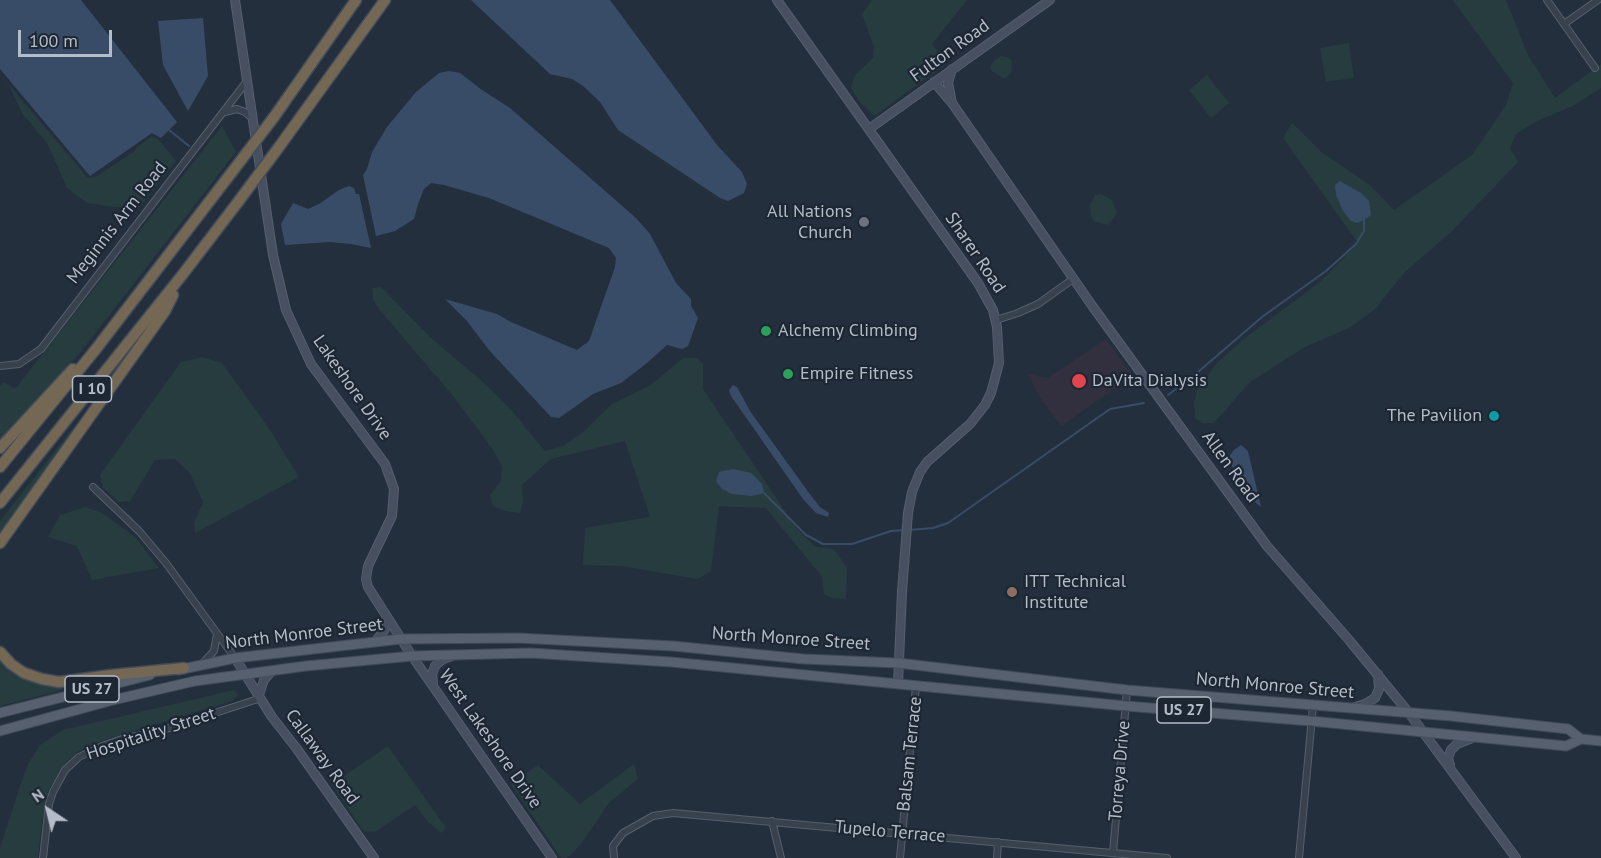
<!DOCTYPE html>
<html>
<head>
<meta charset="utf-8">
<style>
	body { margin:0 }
	#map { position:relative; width:1601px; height:858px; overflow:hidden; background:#242f3e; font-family:"PT Sans",sans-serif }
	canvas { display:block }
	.north { position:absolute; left:18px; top:780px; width:60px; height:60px; -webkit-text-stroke:4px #1d2633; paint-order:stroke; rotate:325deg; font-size:16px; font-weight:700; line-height:24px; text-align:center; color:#b4bcc9 }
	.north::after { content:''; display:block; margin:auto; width:21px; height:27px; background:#b4bcc9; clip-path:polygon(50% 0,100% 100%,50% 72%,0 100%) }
	.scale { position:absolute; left:18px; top:30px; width:94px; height:27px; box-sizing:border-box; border:3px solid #b4bcc9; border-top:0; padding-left:8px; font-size:18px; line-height:21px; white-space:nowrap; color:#b4bcc9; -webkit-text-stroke:4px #1d2633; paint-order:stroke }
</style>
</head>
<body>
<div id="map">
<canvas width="1601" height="858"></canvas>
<div class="north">N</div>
<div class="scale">100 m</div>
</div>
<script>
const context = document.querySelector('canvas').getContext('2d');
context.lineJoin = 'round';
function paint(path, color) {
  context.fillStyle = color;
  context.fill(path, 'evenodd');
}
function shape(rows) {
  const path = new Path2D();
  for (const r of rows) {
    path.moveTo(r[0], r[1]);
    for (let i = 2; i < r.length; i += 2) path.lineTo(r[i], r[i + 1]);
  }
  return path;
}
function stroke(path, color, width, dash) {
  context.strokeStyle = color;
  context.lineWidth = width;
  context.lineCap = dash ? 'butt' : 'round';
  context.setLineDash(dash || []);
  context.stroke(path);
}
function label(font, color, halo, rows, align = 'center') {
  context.font = font + ' "PT Sans",sans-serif';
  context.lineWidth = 4.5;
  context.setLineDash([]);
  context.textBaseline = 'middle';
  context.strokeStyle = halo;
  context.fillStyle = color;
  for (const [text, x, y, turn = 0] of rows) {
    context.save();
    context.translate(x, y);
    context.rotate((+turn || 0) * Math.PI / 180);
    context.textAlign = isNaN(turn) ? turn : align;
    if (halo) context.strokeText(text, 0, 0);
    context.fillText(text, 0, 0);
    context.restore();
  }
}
const medical = shape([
	[1106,339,1133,376,1061,426,1039,396,1028,374,1048,378]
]);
const green = shape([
	[872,0,967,0,932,44,946,64,874,116,859,101,851,88,855,75,873,58,874,47,862,14],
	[1453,0,1506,0,1528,55,1555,98,1601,64,1601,88,1573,106,1537,121,1516,134,1510,148,1518,162,1451,232,1405,272,1375,309,1351,327,1305,347,1250,382,1214,423,1202,423,1195,418,1194,403,1197,389,1218,362,1245,338,1320,282,1358,243,1283,138,1292,123,1320,151,1370,185,1394,210,1472,155,1506,105,1513,83],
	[1349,43,1354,78,1326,82,1320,48],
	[1001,56,1007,57,1012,61,1011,74,1004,79,992,71,990,67,994,61],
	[0,74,88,178,97,176,135,151,136,148,152,136,159,140,176,161,139,208,113,207,87,203,67,188,47,143,22,113,10,87],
	[1207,75,1229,103,1211,118,1189,90],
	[222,126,236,152,79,354,0,442,0,386,4,382,15,389],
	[1101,194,1112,200,1117,213,1108,225,1094,221,1091,216,1090,205,1095,195],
	[381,287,429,336,484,383,513,412,545,451,563,446,583,432,612,404,651,385,683,358,697,358,703,364,703,389,797,529,816,547,834,549,847,568,846,599,832,598,824,594,822,577,766,508,719,506,711,571,698,579,622,566,583,565,585,528,650,517,625,441,551,459,522,485,523,502,520,513,505,511,493,506,490,495,501,481,502,467,494,451,453,396,379,309,373,300,372,288],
	[202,357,222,363,270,430,299,477,195,533,194,523,203,502,190,473,175,459,155,460,130,501,119,502,103,488,100,475,181,362],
	[110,381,0,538,0,521],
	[85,507,102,513,134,536,159,568,92,580,77,546,48,537,60,515],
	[0,660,5,665,63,688,62,690,0,706],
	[234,690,238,695,232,701,101,741,77,752,65,764,48,791,42,819,38,858,0,858,0,848,19,789,28,764,40,745,63,730],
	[388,746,446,828,441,833,428,822,415,805,375,832,363,831,332,784],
	[634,764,638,779,609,803,581,844,567,858,561,858,511,784,538,765,580,804]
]);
const water = shape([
	[0,0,81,0,177,122,161,138,152,133,90,176,0,69],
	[471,0,610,0,717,145,742,172,747,184,744,193,728,201,720,198,618,130,600,102,583,86,572,79,550,74],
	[203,18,208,76,188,111,163,65,158,21],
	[449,71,460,73,482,90,510,108,636,218,650,234,676,283,691,299,691,306,698,318,688,346,682,349,667,345,647,363,621,383,593,394,559,418,551,417,489,350,467,321,445,299,497,314,511,322,577,350,589,341,615,267,616,258,609,248,489,198,444,185,431,183,424,189,418,204,414,219,395,231,376,236,363,175,367,169,372,152,387,127,416,92,439,73],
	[1340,181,1361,193,1369,201,1371,215,1364,220,1357,223,1351,221,1343,211,1336,195,1335,185],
	[349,186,354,188,356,194,359,194,371,248,351,244,330,242,285,245,281,224,293,203,308,209,319,204,339,190],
	[733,385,737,387,750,411,809,493,820,507,829,513,828,517,816,513,803,499,731,396,729,390],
	[1241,445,1248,451,1261,507,1250,498,1229,461,1229,457,1234,450],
	[733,469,751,473,762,484,764,493,752,496,732,494,722,489,716,481,719,472]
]);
const stream = shape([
	[169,130,189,146],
	[1168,395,1198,372,1262,317,1326,271,1356,244,1364,231,1364,220],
	[764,493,806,535,823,544,852,544,891,531,904,530],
	[910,530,933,528,948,523,1110,409,1144,403]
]);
const street = shape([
	[1547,0,1595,68],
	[1564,24,1598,0],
	[225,112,237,109,245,112,252,118],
	[996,320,1018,313,1038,304,1073,279],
	[0,366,19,364,41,349,247,81],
	[93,487,139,531,166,563,235,658],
	[202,664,214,651,217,634],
	[772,821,781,858],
	[1113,853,1127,690],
	[43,858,49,804,53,792,65,770,79,757,102,746,125,738,154,733,261,698],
	[614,858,613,846,623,833,653,816,673,813,1167,858],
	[900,858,916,686],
	[997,858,998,842],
	[1299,858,1313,706]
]);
const secondary = shape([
	[235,0,273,255,286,310,311,364,385,464,394,489,392,516,368,566,366,579,368,587,412,656,552,858],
	[777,0,978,283,993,310,997,327,999,363,991,393,985,405,970,424,927,462,920,472,912,492,908,513,902,592,898,684],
	[934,82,952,103,1093,307,1267,546,1349,640,1409,713,1516,858],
	[952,103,948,83,952,69],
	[869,129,1050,0],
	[375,642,384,631,389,620],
	[235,658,272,717,297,749,374,858],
	[433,683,432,674,435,666,443,659,452,656],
	[259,695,264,680,272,671],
	[1355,707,1365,704,1375,698,1379,689,1378,674],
	[1450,765,1448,758,1451,750,1457,744,1472,738]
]);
const primary = shape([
	[178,670,235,658,401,639,518,638,673,646,804,659,898,663,1127,690,1451,716,1568,729,1581,739],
	[0,713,150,675],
	[0,731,113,700,195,681,306,666,412,656,531,653,671,662,1126,706,1311,721,1566,746,1581,739,1601,741]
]);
const highway = shape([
	[274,117,356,0],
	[279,147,385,0],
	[0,448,73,369],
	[0,467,96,349,232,172],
	[0,503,183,274,238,202],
	[0,543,165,311,173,295],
	[0,652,11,664,24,673,42,679,59,682,111,675,184,668]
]);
const highwayBridge = shape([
	[232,172,274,117],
	[238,202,279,147]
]);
const markers = [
	[864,222,6,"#6b7280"],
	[766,331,6,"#2e9e5b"],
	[788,374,6,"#2e9e5b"],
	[1079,381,8,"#e0444e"],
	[1494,416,6,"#0f9aa8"],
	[1012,592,6,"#8d6e63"]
];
const shields = [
	[92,389,39],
	[92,689,54],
	[1184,710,54]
];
const shieldNames = [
	["I 10",92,389],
	["US 27",92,689],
	["US 27",1184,710]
];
const streetNames = [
	["Fulton Road",950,51,-36],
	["Meginnis Arm Road",117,223,-52],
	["Sharer Road",975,253,56],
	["Lakeshore Drive",352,388,55],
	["Allen Road",1230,467,54],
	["North Monroe Street",304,634,-7],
	["North Monroe Street",791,639,4],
	["North Monroe Street",1275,686,5],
	["Hospitality Street",151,734,-18],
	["West Lakeshore Drive",490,739,55],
	["Balsam Terrace",910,754,-84],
	["Callaway Road",322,757,54],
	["Torreya Drive",1120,771,-85],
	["Tupelo Terrace",890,832,5]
];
const poiNames = [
	["All Nations",852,212,"right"],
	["Church",852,233,"right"],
	["Alchemy Climbing",778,331],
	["Empire Fitness",800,374],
	["DaVita Dialysis",1092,381],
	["The Pavilion",1482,416,"right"],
	["ITT Technical",1024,582],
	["Institute",1024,603]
];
paint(medical, '#32303f');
paint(green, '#263c3f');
paint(water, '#394c67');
stroke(stream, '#394c67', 2);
stroke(street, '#565f6c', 8);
stroke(secondary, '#565f6c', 10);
stroke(primary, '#414a57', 11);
stroke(highway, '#434c59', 13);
stroke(street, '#38414e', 6);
stroke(secondary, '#465061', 8);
stroke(primary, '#56606e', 9);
stroke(highway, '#746855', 10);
stroke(highwayBridge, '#434c59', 13, []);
stroke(highwayBridge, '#746855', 10);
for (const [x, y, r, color] of markers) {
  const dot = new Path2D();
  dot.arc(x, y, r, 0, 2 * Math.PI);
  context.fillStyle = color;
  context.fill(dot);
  stroke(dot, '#1d2633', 2);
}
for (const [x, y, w] of shields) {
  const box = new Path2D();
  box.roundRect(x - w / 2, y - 13, w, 26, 4.5);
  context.fillStyle = '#1d2633';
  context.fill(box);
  stroke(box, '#b4bcc9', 1.5);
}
label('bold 16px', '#b4bcc9', null, shieldNames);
label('18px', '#b4bcc9', '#1d2633', streetNames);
label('18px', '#b4bcc9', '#1d2633', poiNames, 'left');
</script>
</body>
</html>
